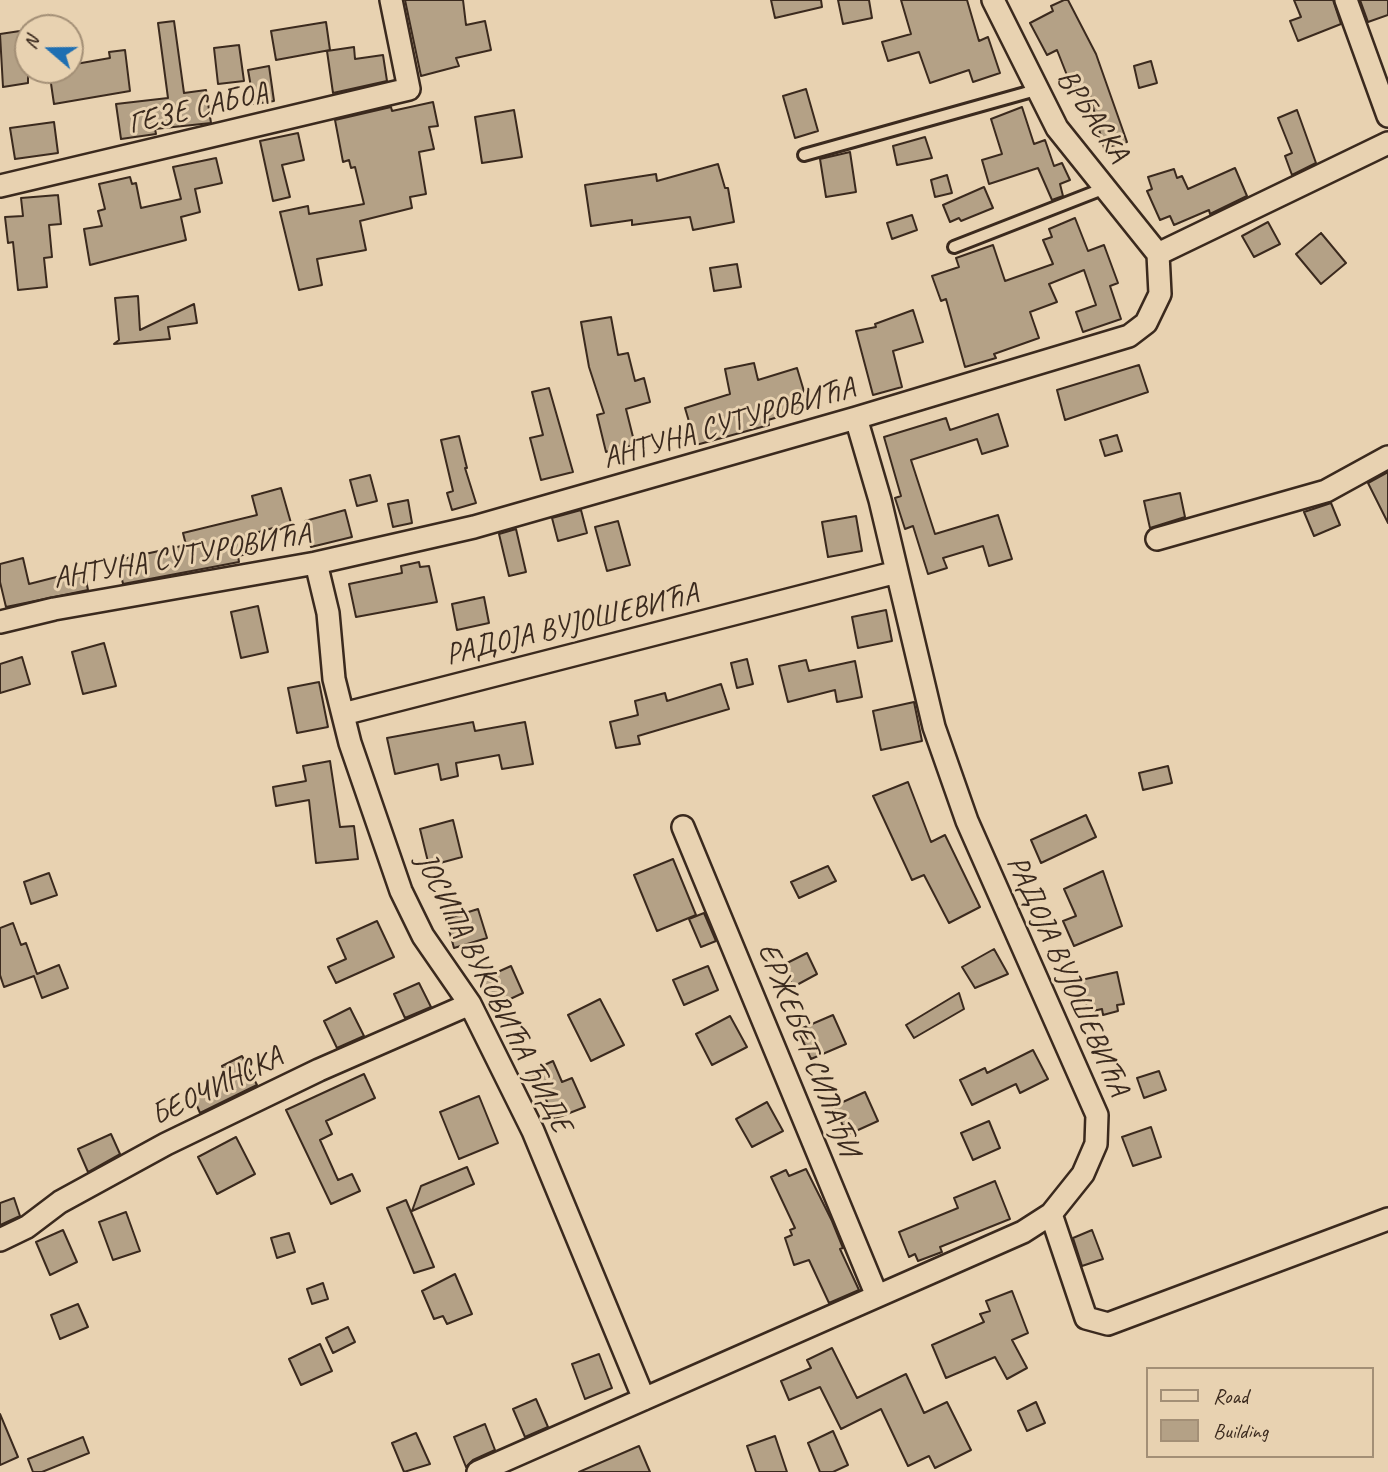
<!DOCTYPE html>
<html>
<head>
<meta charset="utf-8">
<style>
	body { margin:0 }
	#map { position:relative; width:1388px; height:1472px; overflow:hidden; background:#e8d2b1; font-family:Caveat,sans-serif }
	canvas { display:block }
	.legend { position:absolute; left:1146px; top:1367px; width:228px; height:91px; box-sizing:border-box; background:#e8d2b1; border:2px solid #a38f76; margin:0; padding:9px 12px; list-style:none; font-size:21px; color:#3b2a1e }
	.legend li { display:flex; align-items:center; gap:14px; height:35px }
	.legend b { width:35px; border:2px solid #a38f76 }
	.north { position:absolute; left:14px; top:14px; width:70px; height:70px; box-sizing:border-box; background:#e8d2b1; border:2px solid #a38f76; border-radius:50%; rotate:290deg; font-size:19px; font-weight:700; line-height:28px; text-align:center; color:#3b2a1e }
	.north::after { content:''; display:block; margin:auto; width:24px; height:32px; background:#1f6fb2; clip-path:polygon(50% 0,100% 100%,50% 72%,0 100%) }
</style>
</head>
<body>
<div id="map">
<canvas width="1388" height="1472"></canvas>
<ul class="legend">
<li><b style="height:9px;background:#e8d2b1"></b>Road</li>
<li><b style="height:19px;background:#b4a186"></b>Building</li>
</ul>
<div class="north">N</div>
</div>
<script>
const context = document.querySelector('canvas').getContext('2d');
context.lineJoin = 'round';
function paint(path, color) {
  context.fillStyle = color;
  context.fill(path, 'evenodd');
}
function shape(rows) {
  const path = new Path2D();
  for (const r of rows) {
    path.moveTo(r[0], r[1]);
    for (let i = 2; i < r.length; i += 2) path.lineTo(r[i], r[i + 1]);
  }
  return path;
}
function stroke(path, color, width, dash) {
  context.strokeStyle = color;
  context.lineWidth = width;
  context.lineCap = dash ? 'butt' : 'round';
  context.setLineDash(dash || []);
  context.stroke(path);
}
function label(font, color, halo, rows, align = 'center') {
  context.font = font + ' Caveat,sans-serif';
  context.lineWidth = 6;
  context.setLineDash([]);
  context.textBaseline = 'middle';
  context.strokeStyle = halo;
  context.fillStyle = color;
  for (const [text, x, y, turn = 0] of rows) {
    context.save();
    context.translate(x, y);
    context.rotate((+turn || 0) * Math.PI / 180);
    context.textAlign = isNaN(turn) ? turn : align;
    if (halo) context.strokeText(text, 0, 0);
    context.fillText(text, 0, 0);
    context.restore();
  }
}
const building = shape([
	[405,0,463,0,466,25,485,21,491,50,456,58,459,66,421,76,405,0],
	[771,0,821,0,822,7,775,18,771,0],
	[838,0,869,0,872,18,843,24,838,0],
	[901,0,967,0,979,41,988,37,1000,73,973,82,969,70,930,83,919,52,888,61,882,42,911,34,901,0],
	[1064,0,1068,0,1096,54,1127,142,1104,148,1088,88,1074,93,1057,50,1047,55,1030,23,1053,11,1051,6,1064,0],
	[1294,0,1333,0,1341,24,1298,41,1290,21,1301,17,1294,0],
	[1360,0,1388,0,1388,15,1368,22,1360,0],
	[174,21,184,93,206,90,211,123,155,129,156,134,121,139,116,104,168,98,158,23,174,21],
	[326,22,330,50,276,60,271,31,326,22],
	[20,31,24,53,28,52,28,83,3,87,0,34,20,31],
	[239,45,244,81,218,84,214,48,239,45],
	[354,47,355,59,383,55,387,81,333,93,327,51,354,47],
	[125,50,130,91,54,104,49,70,70,70,70,65,110,58,109,52,125,50],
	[1151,61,1157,83,1139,88,1134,66,1151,61],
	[269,66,274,101,254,104,248,70,269,66],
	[806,89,818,131,795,138,783,96,806,89],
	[433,102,438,126,429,127,434,149,419,152,426,194,410,197,412,208,360,221,366,250,317,259,322,285,299,290,280,212,308,206,309,214,364,204,355,167,351,168,349,160,343,162,335,120,391,107,392,111,433,102],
	[1022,107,1034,144,1045,140,1054,166,1062,163,1070,180,1060,184,1063,196,1052,200,1038,168,989,184,982,160,1002,154,991,119,1022,107],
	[514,110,522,157,482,163,475,117,514,110],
	[1297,110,1316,163,1292,175,1285,156,1292,153,1278,118,1297,110],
	[54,122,58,153,15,159,10,128,54,122],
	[298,133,304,160,282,165,290,197,273,201,260,141,298,133],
	[925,137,932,158,897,165,893,146,925,137],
	[850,152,856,192,826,197,820,159,850,152],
	[216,158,222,183,195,189,200,212,181,217,186,240,90,265,84,229,102,226,98,211,105,209,99,184,130,177,132,184,136,183,141,208,181,199,173,167,216,158],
	[718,164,725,188,728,188,734,222,693,230,690,217,632,225,632,220,591,226,585,185,656,174,657,181,718,164],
	[1235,168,1247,196,1210,214,1209,210,1174,225,1170,216,1160,220,1147,191,1152,189,1148,177,1174,169,1177,178,1182,176,1188,189,1235,168],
	[947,175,952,193,935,197,931,180,947,175],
	[984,187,993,208,961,221,959,218,950,222,943,205,984,187],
	[58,195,61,224,49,225,52,257,44,258,47,287,18,290,13,242,8,243,5,217,23,216,21,198,58,195],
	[912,215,917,230,892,239,887,223,912,215],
	[1075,218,1088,251,1104,245,1118,283,1110,286,1121,319,1083,332,1076,312,1096,305,1084,270,1049,284,1057,302,1030,312,1039,338,994,354,996,358,965,367,946,299,941,301,932,276,959,267,956,258,993,245,1005,281,1053,264,1043,240,1052,237,1049,229,1075,218],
	[1268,222,1280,244,1254,257,1242,236,1268,222],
	[1321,233,1346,263,1321,284,1296,254,1321,233],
	[737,264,741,287,714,291,710,268,737,264],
	[138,296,140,330,194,304,197,323,168,327,170,339,114,344,119,340,115,298,138,296],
	[913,310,923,342,893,351,902,387,873,395,856,331,876,327,875,324,913,310],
	[611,317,618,355,628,353,635,381,644,378,650,402,626,409,635,445,606,452,597,415,604,413,589,367,581,322,611,317],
	[754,363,758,380,797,368,809,408,768,420,769,425,696,445,685,408,730,394,725,369,754,363],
	[1139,365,1148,392,1065,420,1057,390,1139,365],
	[549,388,573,472,541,480,530,438,543,435,532,392,549,388],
	[998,414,1008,446,982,454,977,439,911,460,935,534,998,515,1012,559,989,566,983,546,943,558,947,568,928,574,913,526,905,529,895,498,901,496,884,437,946,418,950,430,998,414],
	[1117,435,1122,451,1105,456,1100,440,1117,435],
	[459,436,467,468,465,468,476,503,452,510,447,493,453,491,441,440,459,436],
	[1388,472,1388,523,1368,483,1388,472],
	[370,475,377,501,357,506,350,480,370,475],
	[281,488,291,523,248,535,252,553,238,556,239,562,123,584,118,560,186,545,183,533,257,515,252,496,281,488],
	[1180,493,1185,517,1150,528,1144,501,1180,493],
	[408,500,412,523,393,527,388,504,408,500],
	[1331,503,1340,525,1314,536,1304,512,1331,503],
	[345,510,352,537,311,547,305,521,345,510],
	[581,510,587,533,558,541,552,518,581,510],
	[856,516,862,551,828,557,822,522,856,516],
	[618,521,630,565,607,571,595,527,618,521],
	[516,529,526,572,509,576,499,534,516,529],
	[23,558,29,584,84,570,88,590,6,607,0,582,0,564,23,558],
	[419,562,420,567,429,566,437,602,356,617,349,584,402,573,401,566,419,562],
	[484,597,489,623,457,630,452,604,484,597],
	[258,606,268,652,241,658,231,612,258,606],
	[886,610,892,641,858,648,852,617,886,610],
	[104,643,116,686,83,694,72,652,104,643],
	[22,657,30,684,0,693,0,664,22,657],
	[747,659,753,684,737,688,731,663,747,659],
	[806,660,809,671,855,661,862,697,837,702,835,690,788,702,779,666,806,660],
	[319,682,328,727,297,733,288,688,319,682],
	[721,684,729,709,638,736,640,744,616,748,610,722,638,715,635,701,665,693,667,701,721,684],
	[914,702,922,741,881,750,873,711,914,702],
	[473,722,475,731,525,722,533,764,502,769,499,755,456,763,458,776,441,780,438,764,395,774,387,738,473,722],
	[330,761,340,827,354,826,358,859,316,863,309,800,276,806,273,787,306,781,303,766,330,761],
	[1168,766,1172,783,1143,790,1139,773,1168,766],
	[908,782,931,842,945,835,980,907,949,923,924,875,912,880,873,796,908,782],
	[1086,815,1096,837,1041,863,1031,840,1086,815],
	[453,820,462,857,429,866,420,829,453,820],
	[673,859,696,915,657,931,634,875,673,859],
	[828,866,836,881,799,898,791,882,828,866],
	[1103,871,1122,926,1074,946,1063,921,1076,916,1064,889,1103,871],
	[49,873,57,895,31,904,24,882,49,873],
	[478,909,487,938,454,948,446,919,478,909],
	[704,913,716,941,701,947,689,919,704,913],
	[377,921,394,957,336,983,328,967,346,959,337,939,377,921],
	[13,923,21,945,26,943,37,974,59,965,68,988,42,998,34,976,4,987,0,975,0,928,13,923],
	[994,949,1008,974,975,988,962,967,994,949],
	[807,953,817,974,793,987,783,965,807,953],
	[511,966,523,993,493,1007,480,980,511,966],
	[708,966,718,990,684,1005,673,980,708,966],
	[1117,972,1124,1004,1117,1005,1118,1011,1103,1015,1102,1009,1088,1012,1081,980,1117,972],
	[419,983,431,1007,405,1018,394,994,419,983],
	[959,993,964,1009,914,1038,906,1025,959,993],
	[600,999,624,1045,591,1061,568,1015,600,999],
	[350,1008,364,1036,337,1048,324,1021,350,1008],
	[833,1015,846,1044,811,1059,798,1030,833,1015],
	[730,1016,747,1047,712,1065,696,1034,730,1016],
	[1033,1050,1048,1079,1020,1093,1016,1084,972,1105,960,1080,985,1068,987,1073,1033,1050],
	[242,1056,257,1085,200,1113,192,1094,227,1077,222,1066,242,1056],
	[553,1061,562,1082,572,1078,585,1107,554,1119,541,1087,534,1090,527,1073,553,1061],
	[1159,1071,1166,1090,1144,1098,1137,1078,1159,1071],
	[364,1074,375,1098,326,1121,332,1134,320,1140,338,1180,352,1174,360,1191,331,1204,286,1110,364,1074],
	[865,1092,878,1121,847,1135,834,1106,865,1092],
	[479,1096,498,1143,459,1159,440,1112,479,1096],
	[767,1102,783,1131,752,1147,736,1119,767,1102],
	[989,1121,1000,1148,973,1160,961,1133,989,1121],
	[1151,1127,1161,1157,1133,1166,1122,1137,1151,1127],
	[111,1134,120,1154,88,1172,78,1149,111,1134],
	[236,1137,255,1174,217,1194,198,1157,236,1137],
	[467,1167,474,1184,412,1211,421,1186,467,1167],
	[806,1169,832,1221,843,1248,840,1249,859,1290,829,1303,809,1260,794,1265,785,1238,792,1235,790,1230,795,1228,771,1177,786,1170,789,1176,806,1169],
	[995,1181,1010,1219,940,1247,942,1252,918,1261,915,1254,909,1257,899,1232,958,1208,954,1198,995,1181],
	[14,1198,20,1216,0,1225,0,1203,14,1198],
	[406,1200,434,1267,414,1273,387,1208,406,1200],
	[126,1212,140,1251,113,1260,99,1222,126,1212],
	[63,1230,77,1262,50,1275,36,1242,63,1230],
	[1092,1230,1103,1259,1082,1266,1073,1238,1092,1230],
	[289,1233,295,1252,277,1258,271,1238,289,1233],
	[455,1274,472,1314,447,1324,443,1316,434,1319,422,1291,455,1274],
	[323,1283,328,1299,312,1304,307,1289,323,1283],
	[1012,1291,1028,1333,1012,1340,1027,1368,1007,1379,995,1357,946,1378,932,1345,984,1322,980,1314,990,1311,986,1301,1012,1291],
	[78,1304,88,1327,60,1339,51,1315,78,1304],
	[348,1327,355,1342,333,1353,326,1338,348,1327],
	[320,1344,332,1371,301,1385,289,1359,320,1344],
	[832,1348,857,1398,906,1374,924,1413,947,1402,971,1450,935,1468,929,1456,908,1466,881,1409,841,1429,820,1387,789,1400,781,1381,811,1368,807,1360,832,1348],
	[599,1354,612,1388,585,1399,572,1364,599,1354],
	[536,1399,548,1427,525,1437,513,1409,536,1399],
	[1036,1402,1045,1423,1027,1431,1018,1411,1036,1402],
	[0,1414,18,1457,0,1465,0,1414],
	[485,1424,495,1450,473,1460,466,1467,454,1437,485,1424],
	[833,1431,848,1465,833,1472,820,1472,808,1443,833,1431],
	[416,1433,430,1464,404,1472,392,1443,416,1433],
	[775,1436,787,1472,756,1472,747,1446,775,1436],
	[83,1437,89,1453,42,1472,33,1472,28,1459,83,1437],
	[639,1446,650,1472,579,1472,639,1446]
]);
const service = shape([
	[804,155,1036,90],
	[954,247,1105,188]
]);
const minor = shape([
	[993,0,1057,128,1158,254],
	[1346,0,1388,116],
	[0,186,409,89,391,0],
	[1157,539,1326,491,1388,457],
	[316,563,328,613,334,679,350,743,401,891,423,936,470,1004,533,1131,644,1399],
	[0,622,54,609,316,563,474,527,856,418,1129,336,1146,323,1160,294,1158,254,1388,143],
	[343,714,897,572],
	[683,827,877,1296],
	[1051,1214,1086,1318,1108,1324,1388,1219],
	[0,1240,27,1227,60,1202,166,1144,319,1070,470,1004],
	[478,1472,1023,1232,1051,1214,1083,1174,1096,1144,1097,1115,967,821,934,727,880,500,856,418]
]);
const streetNames = [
	["ГЕЗЕ САБОА",198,109,-13],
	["ВРБАСКА",1092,116,56],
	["АНТУНА СУТУРОВИЋА",729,424,-16],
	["АНТУНА СУТУРОВИЋА",182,557,-10],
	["РАДОЈА ВУЈОШЕВИЋА",572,625,-14],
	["РАДОЈА ВУЈОШЕВИЋА",1067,976,66],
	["ЈОСИПА ВУКОВИЋА ЂИДЕ",493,993,63],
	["ЕРЖЕБЕТ СИЛАЂИ",808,1050,68],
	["БЕОЧИНСКА",217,1087,-26]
];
paint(building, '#b4a186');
stroke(building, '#3b2a1e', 2);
stroke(service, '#3b2a1e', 16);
stroke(minor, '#3b2a1e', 26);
stroke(service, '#e8d2b1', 10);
stroke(minor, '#e8d2b1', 21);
label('30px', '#3b2a1e', '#e8d2b1', streetNames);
</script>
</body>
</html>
